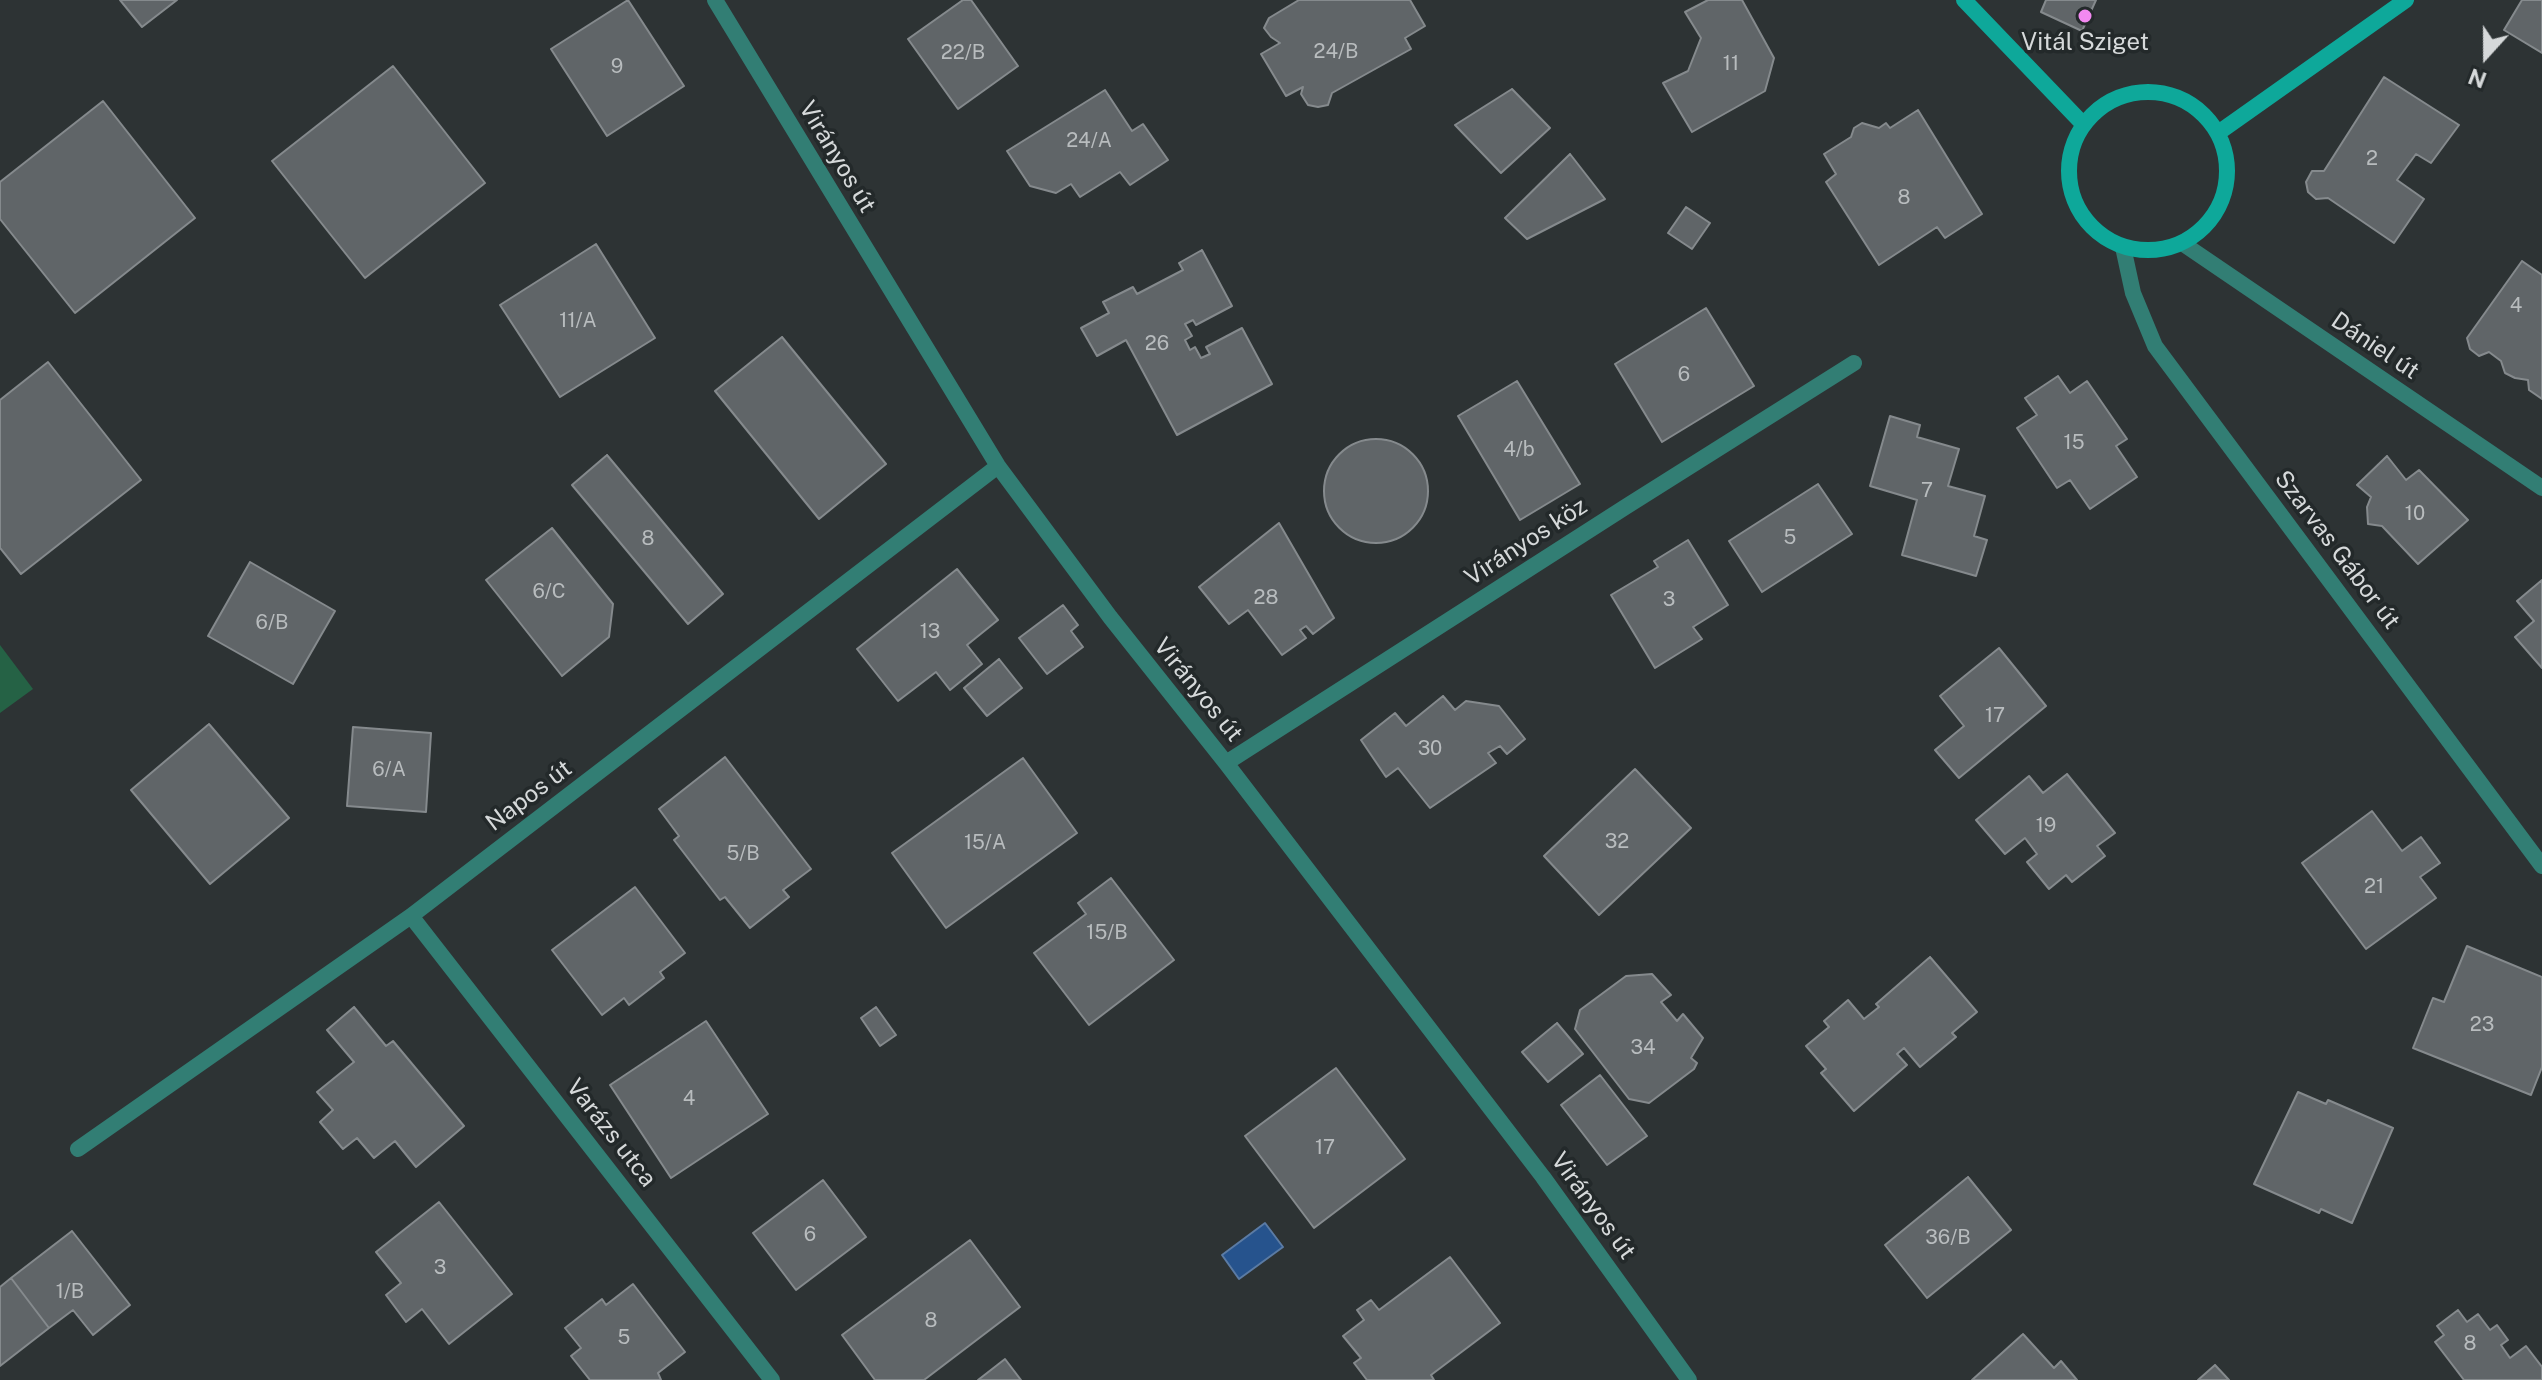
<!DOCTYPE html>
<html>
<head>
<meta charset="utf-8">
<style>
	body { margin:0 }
	#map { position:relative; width:2542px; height:1380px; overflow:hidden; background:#2d3334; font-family:"Public Sans",sans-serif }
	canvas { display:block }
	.north { position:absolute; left:2446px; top:16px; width:80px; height:80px; -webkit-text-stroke:6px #23292a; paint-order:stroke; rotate:201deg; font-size:22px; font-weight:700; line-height:32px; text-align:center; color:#d6d9da }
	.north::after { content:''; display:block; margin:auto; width:28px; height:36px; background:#d6d9da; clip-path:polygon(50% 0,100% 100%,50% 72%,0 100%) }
</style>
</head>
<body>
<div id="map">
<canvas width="2542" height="1380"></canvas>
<div class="north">N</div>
</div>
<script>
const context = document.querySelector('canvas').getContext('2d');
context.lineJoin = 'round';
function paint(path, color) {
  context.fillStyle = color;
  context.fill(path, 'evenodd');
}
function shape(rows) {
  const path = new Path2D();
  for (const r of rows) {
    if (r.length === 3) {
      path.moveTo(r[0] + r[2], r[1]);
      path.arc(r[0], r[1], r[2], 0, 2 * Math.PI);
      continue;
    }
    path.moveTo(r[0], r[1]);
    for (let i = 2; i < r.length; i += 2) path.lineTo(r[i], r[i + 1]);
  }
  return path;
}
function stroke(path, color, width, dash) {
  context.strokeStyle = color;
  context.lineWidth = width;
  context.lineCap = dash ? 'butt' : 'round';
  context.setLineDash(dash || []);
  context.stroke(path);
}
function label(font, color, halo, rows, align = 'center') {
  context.font = font + ' "Public Sans",sans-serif';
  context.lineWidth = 7;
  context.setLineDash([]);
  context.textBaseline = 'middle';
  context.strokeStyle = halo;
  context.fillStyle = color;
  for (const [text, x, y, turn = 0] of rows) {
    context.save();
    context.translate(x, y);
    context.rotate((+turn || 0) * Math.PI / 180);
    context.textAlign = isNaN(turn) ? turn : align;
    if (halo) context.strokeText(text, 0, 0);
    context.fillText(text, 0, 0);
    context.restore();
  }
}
const green = shape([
	[0,645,33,689,0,713]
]);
const water = shape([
	[1265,1223,1283,1247,1239,1279,1222,1255,1265,1223]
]);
const building = shape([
	[120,0,177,0,142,27,120,0],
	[628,0,684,86,607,136,551,49,628,0],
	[963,0,971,0,1018,66,958,109,908,39,963,0],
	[1299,0,1410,0,1425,26,1405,38,1411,49,1332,93,1328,105,1318,107,1308,105,1301,94,1303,87,1286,96,1261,54,1280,43,1271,37,1264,28,1269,18,1299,0],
	[1708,0,1742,0,1774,58,1765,91,1692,132,1663,83,1688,71,1701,38,1685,12,1708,0],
	[2046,0,2096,0,2082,31,2041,12,2046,0],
	[2522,0,2542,0,2542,53,2504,30,2522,0],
	[393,66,485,183,365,278,272,161,393,66],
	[2384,77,2459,125,2431,163,2416,154,2397,180,2424,199,2394,243,2328,198,2316,199,2308,192,2306,182,2312,171,2324,171,2384,77],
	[1512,89,1550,128,1501,173,1455,125,1512,89],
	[1105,90,1132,131,1143,124,1168,160,1130,185,1120,172,1080,197,1071,184,1056,193,1030,186,1007,151,1105,90],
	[103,101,195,218,75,313,0,219,0,182,103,101],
	[1918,110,1982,214,1945,238,1937,227,1879,265,1826,182,1836,174,1824,154,1851,137,1854,128,1862,123,1879,128,1886,123,1890,128,1918,110],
	[1570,154,1605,199,1527,239,1505,218,1570,154],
	[1686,207,1710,223,1692,249,1668,233,1686,207],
	[596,244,655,338,560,397,500,305,596,244],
	[1202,250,1232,306,1196,325,1193,320,1185,324,1192,336,1185,340,1190,350,1195,347,1201,358,1210,354,1206,347,1242,328,1272,384,1177,435,1126,340,1097,356,1081,328,1109,313,1103,302,1133,287,1137,294,1183,270,1179,263,1202,250],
	[2522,261,2542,275,2542,399,2529,390,2528,380,2515,378,2505,373,2501,361,2489,352,2479,356,2470,349,2467,338,2522,261],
	[1706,308,1754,386,1662,442,1615,364,1706,308],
	[782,337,886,464,819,519,715,391,782,337],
	[48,362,141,480,21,574,0,548,0,400,48,362],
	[2058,376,2070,393,2087,381,2127,439,2116,446,2137,477,2090,509,2070,480,2057,488,2017,428,2037,415,2025,398,2058,376],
	[1517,381,1580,484,1520,520,1458,416,1517,381],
	[1890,416,1920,425,1917,437,1959,449,1948,486,1985,496,1974,536,1987,540,1976,576,1902,555,1917,500,1870,486,1890,416],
	[1376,491,52],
	[607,455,723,594,688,624,572,485,607,455],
	[2387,456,2406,480,2419,470,2468,520,2418,564,2382,526,2368,524,2367,507,2371,497,2357,485,2387,456],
	[1818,484,1852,534,1762,592,1729,541,1818,484],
	[1279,523,1334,618,1313,634,1306,626,1300,630,1306,638,1282,655,1248,610,1229,624,1199,587,1279,523],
	[552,528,613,604,609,637,562,676,486,580,552,528],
	[1688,540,1728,605,1693,627,1702,639,1655,668,1611,595,1658,567,1654,561,1688,540],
	[250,562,335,611,293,684,208,636,250,562],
	[957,569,998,620,967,645,982,664,950,690,936,672,898,701,857,649,957,569],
	[2542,580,2542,668,2515,637,2534,621,2517,601,2542,580],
	[1063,605,1078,625,1071,631,1083,647,1047,674,1019,638,1063,605],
	[1999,648,2046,706,1959,778,1935,750,1964,726,1940,696,1999,648],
	[999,659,1022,688,987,716,964,688,999,659],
	[1443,696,1455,710,1466,701,1499,706,1525,739,1507,754,1500,746,1488,753,1496,763,1430,808,1398,768,1386,777,1361,740,1395,713,1406,726,1443,696],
	[209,724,289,818,210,884,131,790,209,724],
	[353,727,431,733,426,812,347,806,353,727],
	[725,757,811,869,783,890,789,897,750,928,725,897,720,900,674,840,679,836,659,809,725,757],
	[1023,758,1077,833,946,928,892,853,1023,758],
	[1635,769,1691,828,1599,915,1544,856,1635,769],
	[2067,774,2115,833,2097,846,2105,856,2072,882,2066,875,2049,889,2027,862,2037,854,2025,838,2005,854,1976,820,2029,776,2043,793,2067,774],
	[2372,811,2402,851,2421,837,2440,863,2420,877,2436,898,2366,949,2302,863,2372,811],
	[1111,878,1174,960,1089,1025,1034,953,1086,914,1078,903,1111,878],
	[635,887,685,953,660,972,664,978,629,1005,624,998,602,1015,552,950,635,887],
	[2467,946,2542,977,2542,1067,2531,1095,2413,1048,2433,998,2444,1002,2467,946],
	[1930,957,1977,1012,1952,1033,1956,1037,1920,1067,1904,1048,1897,1054,1907,1065,1854,1111,1821,1073,1826,1069,1806,1046,1829,1027,1824,1021,1848,1000,1864,1019,1879,1007,1876,1004,1930,957],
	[1652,974,1671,995,1661,1002,1677,1021,1683,1014,1703,1038,1691,1058,1697,1063,1694,1069,1649,1103,1629,1099,1575,1029,1580,1010,1626,976,1652,974],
	[354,1007,386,1046,393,1041,464,1126,416,1167,395,1141,374,1158,357,1138,343,1149,320,1122,333,1110,317,1092,354,1062,327,1030,354,1007],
	[876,1007,896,1035,880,1046,861,1018,876,1007],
	[706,1021,768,1114,671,1178,610,1085,706,1021],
	[1557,1023,1583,1054,1548,1082,1522,1052,1557,1023],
	[1336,1068,1405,1159,1314,1228,1245,1136,1336,1068],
	[1600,1075,1647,1136,1607,1165,1561,1105,1600,1075],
	[2298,1092,2326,1104,2328,1100,2393,1128,2352,1223,2321,1209,2319,1213,2254,1184,2298,1092],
	[1968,1177,2011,1230,1927,1298,1885,1245,1968,1177],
	[823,1180,866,1237,796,1290,753,1233,823,1180],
	[439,1202,512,1294,449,1344,422,1309,406,1322,386,1295,401,1283,376,1252,439,1202],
	[72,1231,130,1305,93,1335,73,1310,49,1328,11,1278,72,1231],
	[970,1240,1020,1307,924,1380,875,1380,842,1335,970,1240],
	[1450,1257,1500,1323,1431,1375,1434,1380,1367,1380,1354,1363,1361,1358,1343,1336,1364,1320,1357,1310,1371,1300,1379,1310,1450,1257],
	[11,1278,49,1328,0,1366,0,1287,11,1278],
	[633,1284,685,1352,658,1373,661,1380,590,1380,571,1356,581,1348,565,1328,602,1299,606,1305,633,1284],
	[2458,1310,2467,1322,2478,1314,2490,1330,2497,1325,2508,1340,2501,1345,2510,1358,2526,1346,2542,1367,2542,1380,2464,1380,2435,1342,2444,1335,2437,1326,2458,1310],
	[2023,1334,2054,1368,2061,1361,2077,1380,1972,1380,2023,1334],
	[1005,1359,1021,1380,978,1380,1005,1359],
	[2215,1365,2229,1380,2198,1380,2215,1365]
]);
const street = shape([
	[715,0,998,466,1110,617,1226,763,1543,1177,1689,1380],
	[2182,243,2542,488],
	[2123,247,2133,293,2155,346,2542,866],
	[1226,763,1627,506,1854,363],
	[411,916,772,1380],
	[78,1149,411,916,998,466]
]);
const secondary = shape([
	[1964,0,2083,124],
	[2148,171,79],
	[2218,133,2406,0]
]);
const markers = [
	[2085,16,8,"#f389f1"]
];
const numberNames = [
	["24/B",1336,52],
	["22/B",963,53],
	["11",1731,64],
	["9",617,67],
	["24/A",1089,141],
	["2",2372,159],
	["8",1904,198],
	["4",2516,306],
	["11/A",578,321],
	["26",1157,344],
	["6",1684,375],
	["15",2074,443],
	["4/b",1519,450],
	["7",1927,491],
	["10",2415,514],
	["5",1790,538],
	["8",648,539],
	["6/C",549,592],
	["28",1266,598],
	["3",1669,600],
	["6/B",272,623],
	["13",930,632],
	["17",1995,716],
	["30",1430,749],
	["6/A",389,770],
	["19",2046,826],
	["32",1617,842],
	["15/A",985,843],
	["5/B",743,854],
	["21",2374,887],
	["15/B",1107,933],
	["23",2482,1025],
	["34",1643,1048],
	["4",689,1099],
	["17",1325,1148],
	["6",810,1235],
	["36/B",1948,1238],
	["3",440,1268],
	["1/B",70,1292],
	["8",931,1321],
	["5",624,1338],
	["8",2470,1344]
];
const poiNames = [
	["Vitál Sziget",2085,43]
];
const streetNames = [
	["Virányos út",837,157,59],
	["Dániel út",2375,346,34],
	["Virányos köz",1526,542,-33],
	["Szarvas Gábor út",2337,550,53],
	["Virányos út",1198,690,51],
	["Napos út",529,796,-37],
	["Varázs utca",611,1133,52],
	["Virányos út",1593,1206,54]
];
paint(green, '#256245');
paint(water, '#26538d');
stroke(water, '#5b7ba4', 2);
paint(building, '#606568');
stroke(building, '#858a8d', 2);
stroke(street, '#327e74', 16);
stroke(secondary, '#0ea89a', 16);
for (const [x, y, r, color] of markers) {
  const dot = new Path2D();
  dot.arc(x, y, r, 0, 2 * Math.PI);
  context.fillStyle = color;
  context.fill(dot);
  stroke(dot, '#23292a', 3);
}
label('20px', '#b8bcbe', null, numberNames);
label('24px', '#d6d9da', '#23292a', poiNames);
label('24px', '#d6d9da', '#23292a', streetNames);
</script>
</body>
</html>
